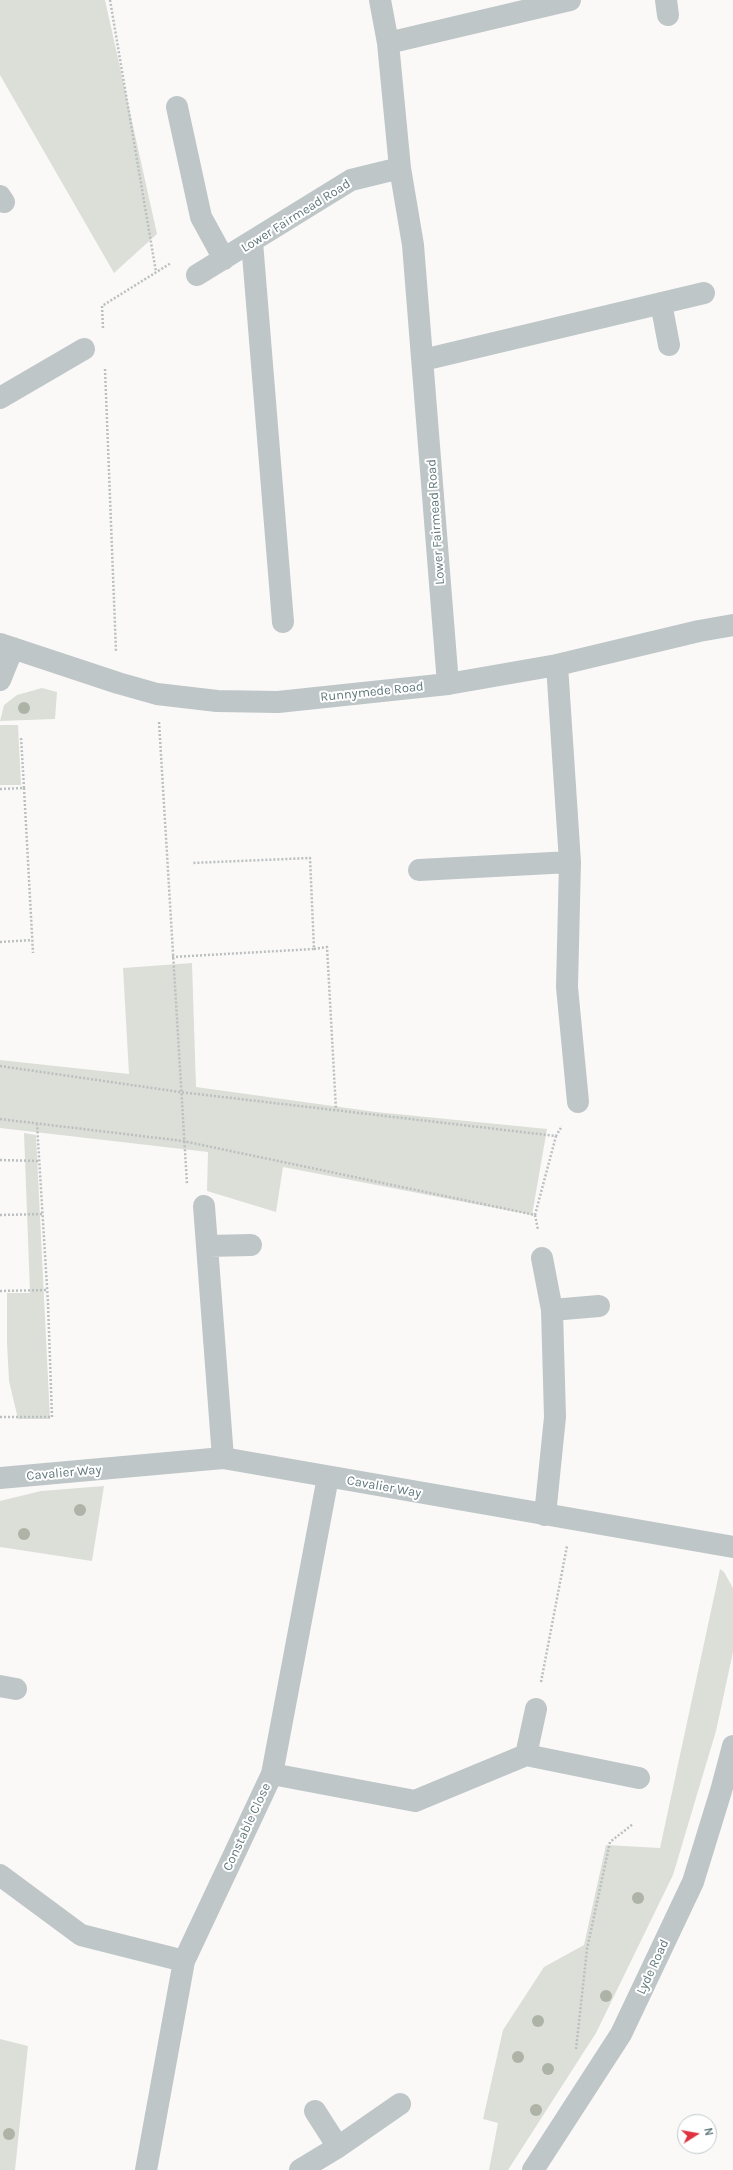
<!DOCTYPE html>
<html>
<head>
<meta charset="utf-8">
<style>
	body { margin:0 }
	#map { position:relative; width:733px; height:2170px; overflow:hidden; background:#faf9f8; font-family:Karla,sans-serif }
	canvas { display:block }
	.north { position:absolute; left:677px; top:2114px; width:40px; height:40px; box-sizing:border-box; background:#fff; border:1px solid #c0c9cb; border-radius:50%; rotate:79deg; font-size:11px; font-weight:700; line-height:16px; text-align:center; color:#61787c }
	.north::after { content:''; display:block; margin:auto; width:14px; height:18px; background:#df3340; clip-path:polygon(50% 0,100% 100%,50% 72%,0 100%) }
</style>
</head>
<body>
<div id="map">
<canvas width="733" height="2170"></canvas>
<div class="north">N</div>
</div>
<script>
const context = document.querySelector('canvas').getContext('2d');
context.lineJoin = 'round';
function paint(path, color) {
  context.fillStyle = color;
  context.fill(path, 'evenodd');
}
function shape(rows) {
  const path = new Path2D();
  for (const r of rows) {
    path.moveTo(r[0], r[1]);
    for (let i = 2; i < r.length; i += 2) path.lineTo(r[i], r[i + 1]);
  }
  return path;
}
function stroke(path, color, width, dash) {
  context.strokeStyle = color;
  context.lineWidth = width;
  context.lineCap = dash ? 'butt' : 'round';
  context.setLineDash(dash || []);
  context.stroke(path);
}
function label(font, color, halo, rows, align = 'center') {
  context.font = font + ' Karla,sans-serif';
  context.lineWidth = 4;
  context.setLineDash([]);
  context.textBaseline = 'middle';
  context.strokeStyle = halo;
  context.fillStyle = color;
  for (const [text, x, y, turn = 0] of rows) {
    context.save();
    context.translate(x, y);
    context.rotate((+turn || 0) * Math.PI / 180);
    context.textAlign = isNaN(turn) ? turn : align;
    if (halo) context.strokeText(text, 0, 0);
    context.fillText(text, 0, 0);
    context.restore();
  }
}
const green = shape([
	[0,0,105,0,157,234,114,273,0,75],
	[42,688,57,692,55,719,0,721,4,705,17,695],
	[0,725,18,725,21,785,0,785],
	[192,963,196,1087,376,1112,547,1129,532,1215,283,1167,276,1212,207,1191,208,1152,0,1128,0,1060,129,1074,123,968],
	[24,1133,36,1135,50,1419,18,1419,9,1381,7,1343,7,1293,30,1293],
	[104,1486,92,1561,0,1547,0,1501,41,1491],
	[720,1569,724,1572,733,1588,733,1652,716,1731,673,1875,596,2033,508,2170,489,2170,498,2123,483,2119,503,2030,544,1967,584,1945,606,1845,660,1848],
	[0,2039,28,2046,15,2170,0,2170]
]);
const path = shape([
	[110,0,156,272],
	[103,328,102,306,171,263],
	[105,369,116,652],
	[159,722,187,1184],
	[24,788,33,953],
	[0,789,24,788,21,737],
	[0,942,32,940],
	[314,949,327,947,336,1110],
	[172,957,314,949,310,858,192,863],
	[0,1066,180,1092,556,1136,562,1126],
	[0,1119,183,1141,535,1215,538,1230],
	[0,1160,40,1161],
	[0,1215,43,1214],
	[535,1215,556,1136],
	[0,1291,47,1290],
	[0,1417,52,1417,48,1303,37,1124],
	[541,1682,567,1546],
	[576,2049,587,1949,610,1842,633,1824]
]);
const minor = shape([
	[380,0,388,43,400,168,413,245,448,684],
	[666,0,668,15],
	[388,43,570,0],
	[177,107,201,217,224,259],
	[0,196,4,202],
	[252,242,283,622],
	[197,275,351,180,400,168],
	[661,303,669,345],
	[423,360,704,293],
	[0,398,84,349],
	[0,644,118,683,157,694,217,701,278,702,448,684,557,665,699,631,733,625],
	[557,665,570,862,567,987,578,1102],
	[0,680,13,648],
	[419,870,570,862],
	[204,1206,223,1458],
	[208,1246,251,1245],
	[542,1258,552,1310,555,1417,545,1515],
	[552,1310,599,1306],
	[0,1478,223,1458,733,1547],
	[0,1686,16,1689],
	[526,1755,536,1709],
	[272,1774,415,1801,526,1755,639,1778],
	[0,1875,81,1935,184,1961],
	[315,2111,338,2147],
	[146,2170,184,1961,272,1774,328,1477],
	[300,2170,338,2147,400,2104],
	[533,2170,621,2034,693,1882,721,1791,733,1746]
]);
const trees = [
	[24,708],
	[80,1510],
	[24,1534],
	[638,1898],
	[606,1996],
	[538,2021],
	[518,2057],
	[548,2069],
	[536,2110],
	[9,2134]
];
const streetNames = [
	["Lower Fairmead Road",296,216,-32],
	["Lower Fairmead Road",436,522,-94],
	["Runnymede Road",372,692,-6],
	["Cavalier Way",64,1473,-5],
	["Cavalier Way",384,1487,10],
	["Constable Close",247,1827,-65],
	["Lyde Road",653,1967,-65]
];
paint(green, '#dcdfd7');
stroke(path, '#babfc0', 2.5, [2, 2]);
stroke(minor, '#bfc6c8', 22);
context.fillStyle = '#aeb3a7';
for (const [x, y] of trees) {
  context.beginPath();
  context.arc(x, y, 6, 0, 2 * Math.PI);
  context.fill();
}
label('13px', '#61787c', '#fff', streetNames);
</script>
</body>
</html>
